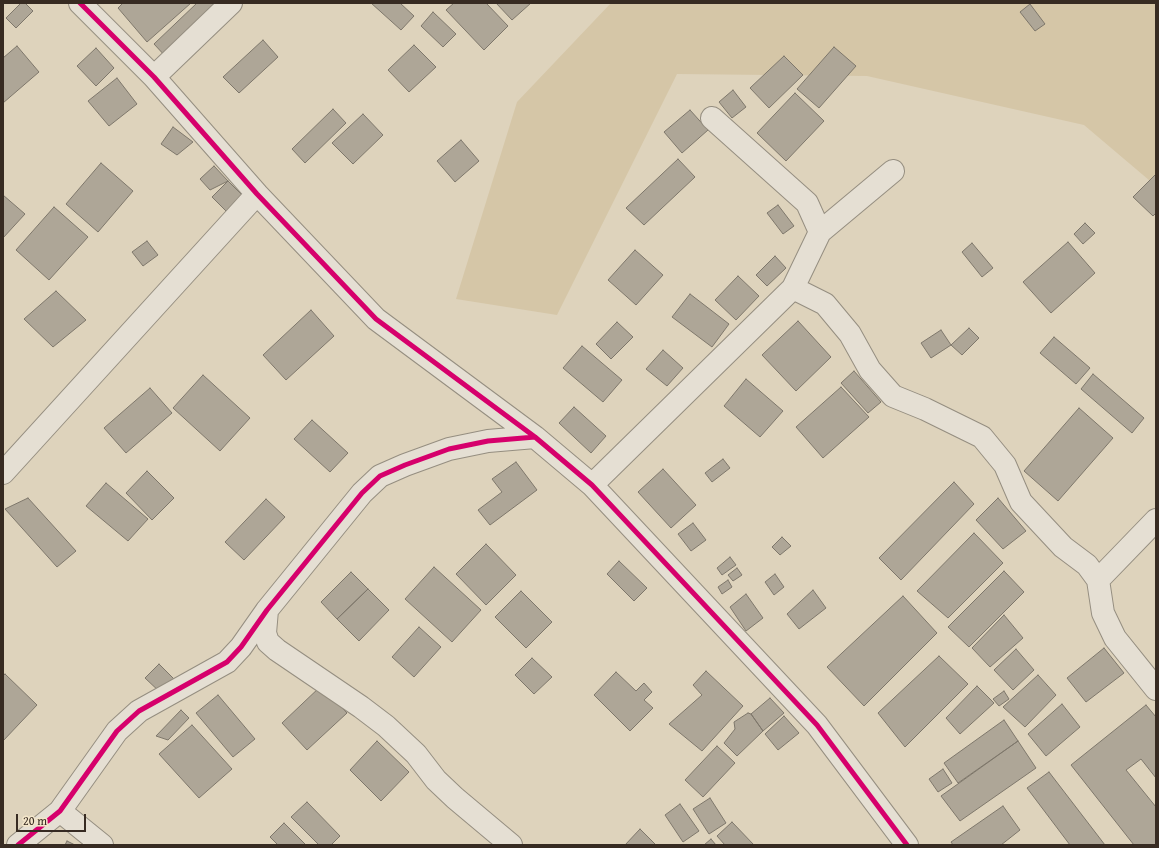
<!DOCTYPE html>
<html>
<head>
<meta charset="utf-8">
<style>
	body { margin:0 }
	#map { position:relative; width:1159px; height:848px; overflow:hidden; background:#ded3bc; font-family:"Gentium Book Plus",serif }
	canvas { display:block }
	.frame { position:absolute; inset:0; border:4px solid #372b22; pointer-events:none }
	.scale { position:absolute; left:16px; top:814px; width:70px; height:18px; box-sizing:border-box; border:2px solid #372b22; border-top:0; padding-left:5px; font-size:12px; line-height:14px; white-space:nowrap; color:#372b22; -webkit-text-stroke:3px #f3e6ca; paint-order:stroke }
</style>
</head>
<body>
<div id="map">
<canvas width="1159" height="848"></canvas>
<div class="frame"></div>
<div class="scale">20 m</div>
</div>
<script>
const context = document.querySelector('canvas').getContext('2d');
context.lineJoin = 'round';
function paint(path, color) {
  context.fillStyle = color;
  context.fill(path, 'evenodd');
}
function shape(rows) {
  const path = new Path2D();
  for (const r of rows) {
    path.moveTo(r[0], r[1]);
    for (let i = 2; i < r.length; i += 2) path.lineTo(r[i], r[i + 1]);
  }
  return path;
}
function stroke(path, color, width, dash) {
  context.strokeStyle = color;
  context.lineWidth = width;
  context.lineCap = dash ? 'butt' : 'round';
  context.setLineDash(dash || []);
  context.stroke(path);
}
const green = shape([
	[611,3,1156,3,1156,186,1084,125,867,76,677,74,557,315,456,299,517,102]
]);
const building = shape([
	[21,3,25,3,33,11,16,28,6,18,21,3],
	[123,3,191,3,147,42,118,8,123,3],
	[197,3,225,3,167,58,154,44,197,3],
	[371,3,400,3,414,16,401,30,371,3],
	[454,3,486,3,508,26,484,50,446,10,454,3],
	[496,3,531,3,512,20,496,3],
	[1030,4,1045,24,1035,31,1020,12,1030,4],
	[433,12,456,34,443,47,421,26,433,12],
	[263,40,278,57,239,93,223,77,263,40],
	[414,45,436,67,409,92,388,70,414,45],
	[17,46,39,72,3,103,3,58,17,46],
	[834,47,856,66,819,108,797,89,834,47],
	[96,48,114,68,96,86,77,66,96,48],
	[784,56,803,75,769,108,750,88,784,56],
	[117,78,137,104,109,126,88,101,117,78],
	[733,90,746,107,732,118,719,102,733,90],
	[795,93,824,121,786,161,757,133,795,93],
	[333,109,346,123,305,163,292,149,333,109],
	[690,110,708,130,682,153,664,132,690,110],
	[363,114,383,135,353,164,332,143,363,114],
	[173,127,193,142,177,155,161,144,173,127],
	[461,140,479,161,455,182,437,161,461,140],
	[678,159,695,177,644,225,626,208,678,159],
	[101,163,133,191,98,232,66,204,101,163],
	[214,166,228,181,210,190,200,179,214,166],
	[1156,174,1156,213,1153,216,1133,197,1156,174],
	[228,181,246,199,230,215,212,197,228,181],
	[3,195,25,214,3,238,3,195],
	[778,205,794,226,783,234,767,213,778,205],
	[54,207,88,237,49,280,16,250,54,207],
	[1085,223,1095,233,1083,244,1074,234,1085,223],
	[147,241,158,255,143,266,132,252,147,241],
	[1068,242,1095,273,1051,313,1023,282,1068,242],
	[972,243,993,268,982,277,962,252,972,243],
	[635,250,663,275,636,305,608,280,635,250],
	[775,256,786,268,767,286,756,275,775,256],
	[738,276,759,296,736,320,715,300,738,276],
	[56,291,86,320,53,347,24,319,56,291],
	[690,294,729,324,712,347,672,317,690,294],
	[311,310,334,336,286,380,263,355,311,310],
	[798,321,831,357,796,391,762,355,798,321],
	[617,322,633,337,611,359,596,344,617,322],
	[969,328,979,338,962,355,951,345,969,328],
	[941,330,951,345,931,358,921,343,941,330],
	[1054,337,1090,368,1076,384,1040,353,1054,337],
	[582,346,622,380,603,402,563,368,582,346],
	[663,350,683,368,667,386,646,369,663,350],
	[854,371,881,402,868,413,841,383,854,371],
	[1093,374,1144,418,1132,433,1081,389,1093,374],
	[203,375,250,418,220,451,173,408,203,375],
	[746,379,783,411,760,437,724,406,746,379],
	[841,387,869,417,823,458,796,427,841,387],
	[150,388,172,413,126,453,104,428,150,388],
	[574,407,606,436,591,453,559,423,574,407],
	[1079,408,1113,438,1058,501,1024,471,1079,408],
	[312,420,348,453,330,472,294,439,312,420],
	[723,459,730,468,712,482,705,473,723,459],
	[516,462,537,490,490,525,478,510,502,492,492,479,516,462],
	[663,469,696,505,671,528,638,492,663,469],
	[147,471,174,498,152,520,126,493,147,471],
	[954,482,974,504,901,580,879,558,954,482],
	[106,483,148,519,128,541,86,506,106,483],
	[28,498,76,551,57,567,5,509,28,498],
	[998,498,1026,531,1003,549,976,520,998,498],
	[266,499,285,517,244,560,225,542,266,499],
	[693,523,706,540,691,551,678,534,693,523],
	[974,533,1003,563,948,618,917,591,974,533],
	[782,537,791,546,780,555,772,547,782,537],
	[486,544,516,575,486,605,456,574,486,544],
	[730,557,736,565,722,575,717,568,730,557],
	[619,561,647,588,634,601,607,574,619,561],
	[434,567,481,610,452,642,405,599,434,567],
	[737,568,742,575,733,581,728,575,737,568],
	[1004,571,1024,592,969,647,948,627,1004,571],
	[351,572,368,589,337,619,321,602,351,572],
	[775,574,784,587,774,595,765,582,775,574],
	[728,580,732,587,722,594,718,587,728,580],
	[368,589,389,610,359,641,337,619,368,589],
	[813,590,826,608,799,629,787,614,813,590],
	[521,591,552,622,526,648,495,617,521,591],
	[746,594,763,618,746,631,730,607,746,594],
	[903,596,937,633,864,706,827,667,903,596],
	[1004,615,1023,638,990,667,972,648,1004,615],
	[419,627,441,647,414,677,392,657,419,627],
	[1104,648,1124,673,1086,702,1067,678,1104,648],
	[1016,649,1034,670,1013,690,994,670,1016,649],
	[939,656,968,684,905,747,878,713,939,656],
	[532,658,552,677,534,694,515,675,532,658],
	[159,664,176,681,162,694,145,678,159,664],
	[706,671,743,706,702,751,669,724,702,695,693,685,706,671],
	[616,672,636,691,644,683,652,692,644,700,653,708,630,731,594,695,616,672],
	[5,674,37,705,3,741,3,676,5,674],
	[1038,675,1056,695,1025,727,1003,707,1038,675],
	[321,686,347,713,307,750,282,723,321,686],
	[977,686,994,703,960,734,946,718,977,686],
	[1004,691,1009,699,999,706,993,699,1004,691],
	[218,695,255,739,233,757,196,713,218,695],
	[770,698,784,713,763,731,751,714,770,698],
	[1062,704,1080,727,1046,756,1028,734,1062,704],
	[1146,705,1156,717,1156,778,1141,759,1126,770,1156,807,1156,845,1134,845,1071,765,1146,705],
	[181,710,189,718,168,740,156,736,181,710],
	[748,713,751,714,763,731,737,756,724,743,735,729,734,722,748,713],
	[784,716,799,733,778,750,765,734,784,716],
	[1004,720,1018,741,958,783,944,763,1004,720],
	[192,725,232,769,199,798,159,754,192,725],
	[377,741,409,772,381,801,350,770,377,741],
	[1018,741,1036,768,960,821,941,796,1018,741],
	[717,746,735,763,703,797,685,780,717,746],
	[943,769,952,783,938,792,929,779,943,769],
	[1049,772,1105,845,1070,845,1027,788,1049,772],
	[710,798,726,823,709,834,693,809,710,798],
	[307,802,340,836,331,845,319,845,291,817,307,802],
	[680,804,699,831,683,842,665,815,680,804],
	[1003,806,1020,830,1001,845,953,845,951,842,1003,806],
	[732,822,754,845,725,845,717,836,732,822],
	[284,823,306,845,278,845,270,837,284,823],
	[640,829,656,845,625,845,640,829],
	[711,839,716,845,704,845,711,839],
	[67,841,75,845,65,845,67,841]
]);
const street = shape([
	[80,3,154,77,257,194,376,319,535,437,592,485,817,725,907,845],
	[154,77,231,3],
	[712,118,807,203,820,232],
	[793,288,825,304,850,334,870,370,893,396,925,409,982,437,1005,465,1021,502,1063,547,1087,565,1098,580,1103,613,1115,638,1156,689],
	[3,473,257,194],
	[592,485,793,288,820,232,893,171],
	[1098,580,1156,520],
	[267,610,265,633,268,642,277,650,361,707,386,726,416,754,436,780,455,798,511,845],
	[60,811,102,845],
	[18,845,60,811,117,731,139,711,227,662,241,647,267,610,362,493,380,476,405,465,449,449,488,441,535,437]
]);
const cycleway = shape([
	[80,3,154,77,257,194,376,319,535,437,592,485,817,725,907,845],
	[18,845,60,811,117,731,139,711,227,662,241,647,267,610,362,493,380,476,405,465,449,449,488,441,535,437]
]);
paint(green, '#d5c6a7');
paint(building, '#aea697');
stroke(building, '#7e776b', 1);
stroke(street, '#958e80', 24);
stroke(street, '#e5dfd3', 22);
stroke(cycleway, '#d6006c', 5);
</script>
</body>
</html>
